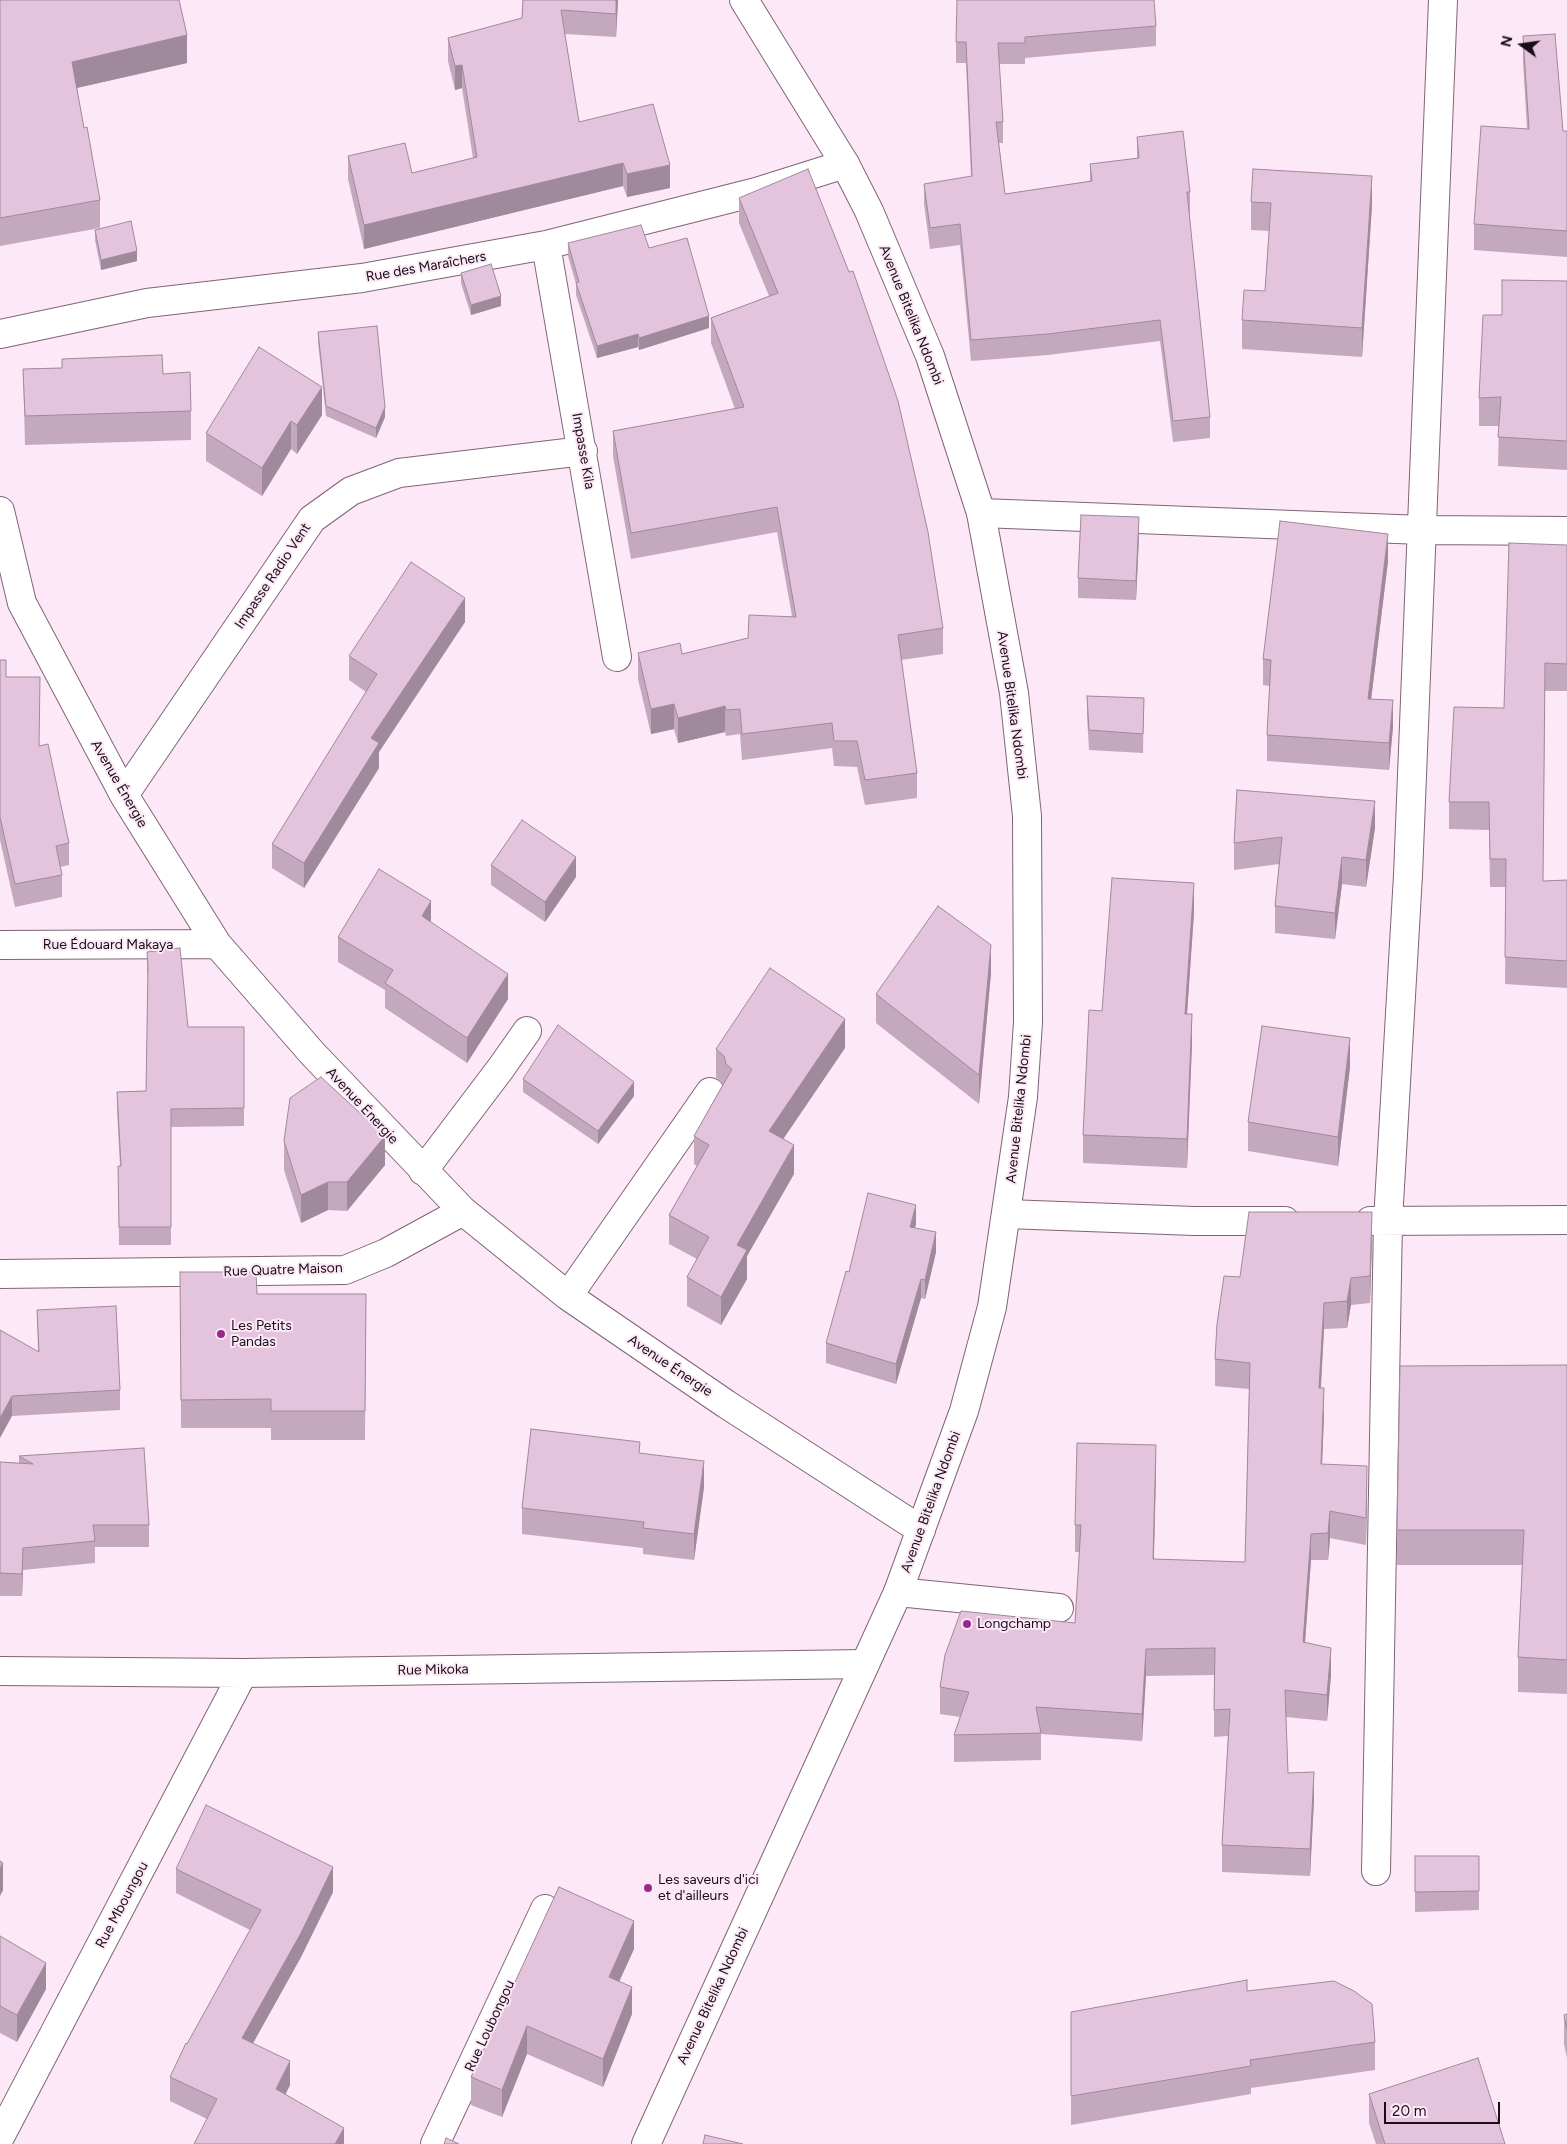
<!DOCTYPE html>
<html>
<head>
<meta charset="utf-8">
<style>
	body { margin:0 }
	#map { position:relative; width:1567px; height:2144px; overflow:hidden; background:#fce8f7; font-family:Figtree,sans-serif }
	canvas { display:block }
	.north { position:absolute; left:1497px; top:20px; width:50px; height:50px; -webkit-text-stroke:4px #fce8f7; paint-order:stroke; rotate:284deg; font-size:14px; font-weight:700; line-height:20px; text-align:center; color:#180e16 }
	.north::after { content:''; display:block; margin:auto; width:18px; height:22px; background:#180e16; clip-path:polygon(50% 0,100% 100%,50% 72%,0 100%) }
	.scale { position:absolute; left:1384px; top:2102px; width:116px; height:22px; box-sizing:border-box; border:2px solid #180e16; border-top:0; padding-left:6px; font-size:15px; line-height:18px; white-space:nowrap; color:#180e16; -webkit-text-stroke:4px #fce8f7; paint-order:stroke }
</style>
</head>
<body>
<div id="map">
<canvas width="1567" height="2144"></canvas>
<div class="north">N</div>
<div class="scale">20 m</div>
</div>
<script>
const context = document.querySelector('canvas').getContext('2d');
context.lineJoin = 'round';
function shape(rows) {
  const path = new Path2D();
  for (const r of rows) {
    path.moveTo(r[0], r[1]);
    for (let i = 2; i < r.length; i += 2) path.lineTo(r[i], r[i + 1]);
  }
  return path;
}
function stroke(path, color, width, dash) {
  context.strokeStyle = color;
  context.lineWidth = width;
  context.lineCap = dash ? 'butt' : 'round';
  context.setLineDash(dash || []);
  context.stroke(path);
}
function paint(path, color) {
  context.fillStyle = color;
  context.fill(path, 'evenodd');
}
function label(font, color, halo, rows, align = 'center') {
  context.font = font + ' Figtree,sans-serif';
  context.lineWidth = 4;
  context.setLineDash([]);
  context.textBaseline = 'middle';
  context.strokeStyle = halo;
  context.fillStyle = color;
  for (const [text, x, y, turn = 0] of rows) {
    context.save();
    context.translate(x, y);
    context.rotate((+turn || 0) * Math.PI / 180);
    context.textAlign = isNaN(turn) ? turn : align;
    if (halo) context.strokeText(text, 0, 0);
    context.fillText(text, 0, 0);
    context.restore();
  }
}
const street = shape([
	[546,245,617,657],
	[0,334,147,303,362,278,546,245,756,192,845,164],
	[0,511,22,603,124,795,217,944,312,1053,463,1211,568,1296,726,1404,921,1530],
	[981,513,1423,530,1567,531],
	[124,795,312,519,351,491,399,473,583,451],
	[0,945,217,944],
	[423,1171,501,1068,527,1031],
	[1007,1214,1194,1221,1285,1221],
	[1370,1221,1567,1220],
	[0,1274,345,1270,386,1253,463,1211],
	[568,1296,710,1092],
	[898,1592,1059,1608],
	[0,1671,243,1673,865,1664],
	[1376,1871,1388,1221,1408,875,1443,0],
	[0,2137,243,1673],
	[435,2144,545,1909]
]);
const secondary = shape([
	[646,2144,898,1592,964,1411,992,1307,1023,1097,1028,1022,1027,816,1014,693,981,513,930,356,869,211,845,164,744,0]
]);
const wall = shape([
	[0,0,187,63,77,88,84,128,100,200,100,228,0,246],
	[523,0,618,0,616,37,565,34,579,122,670,188,627,197,623,186,364,249,348,179,348,156,412,173,473,158,462,88,455,90,448,61,448,38,522,18],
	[1156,26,1156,46,1025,58,1025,64,999,64,1003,122,1003,143,999,143,1005,194,1090,181,1090,164,1137,158,1137,137,1190,192,1190,213,1189,213,1210,417,1210,438,1173,442,1160,341,1048,355,971,361,960,245,930,249,924,204,924,184,971,177,966,63,956,63,956,42],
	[1523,36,1563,131,1567,131,1567,257,1474,250,1474,224,1527,129,1523,62],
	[739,198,943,628,943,654,901,660,917,773,917,798,865,805,857,767,834,766,832,748,742,760,740,734,726,736,725,732,678,743,674,729,651,734,638,679,638,653,682,654,748,638,792,616,777,532,631,559,613,456,613,431,735,409,711,343,711,318,769,296,739,223],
	[1251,202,1372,205,1362,357,1242,349,1242,320,1265,291,1269,231,1251,230],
	[95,230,137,261,101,270,95,240],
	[568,243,649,248,709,328,639,350,638,347,597,358,576,295,576,284,568,256],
	[461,273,501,306,471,315,461,283],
	[1567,281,1567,470,1498,466,1499,426,1479,426,1479,398,1502,315],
	[318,332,385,417,376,438,326,416,318,342],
	[62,359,163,374,191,411,191,440,25,445,23,369,62,368],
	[322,415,297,454,291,449,262,496,206,461,206,433],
	[1139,536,1136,600,1078,598,1078,578],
	[1567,545,1567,691,1545,691,1543,881,1567,880,1567,988,1505,984,1506,887,1490,887,1489,830,1449,829,1449,802,1504,708],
	[1388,561,1371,699,1393,727,1389,770,1267,761,1267,735,1270,686,1263,685,1263,659],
	[465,622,379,752,379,768,304,888,272,868,272,844,366,692,349,680,349,656],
	[0,660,6,677,39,746,69,843,69,865,60,867,62,875,62,897,15,907,0,840],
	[1087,696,1144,698,1143,753,1089,750,1087,716],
	[1237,790,1375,828,1366,887,1342,884,1335,939,1275,933,1275,906,1279,864,1234,870,1234,843],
	[491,865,576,877,545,922,491,885],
	[1194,912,1187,1014,1192,1043,1187,1168,1083,1163,1083,1135,1102,1011],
	[431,922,508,999,467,1063,385,1008,385,990,338,962,338,937],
	[147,952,188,1027,244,1027,244,1126,171,1127,171,1245,119,1245,118,1166,120,1166,117,1110,117,1092,146,1091,148,981,147,970],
	[991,973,979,1104,876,1023,876,994],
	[845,1048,783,1139,794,1174,747,1256,747,1279,721,1325,687,1306,687,1277,697,1259,669,1244,669,1215,697,1166,694,1164,694,1136,723,1084,716,1078,716,1049],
	[1350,1067,1338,1166,1248,1151,1248,1122],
	[523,1079,634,1096,598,1144,523,1092],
	[284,1141,385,1165,347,1211,328,1210,301,1223,284,1170],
	[916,1224,915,1228,936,1252,925,1299,921,1298,896,1384,826,1363,826,1343,849,1272],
	[1372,1239,1370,1303,1351,1305,1347,1328,1324,1329,1321,1388,1324,1415,1322,1464,1367,1493,1366,1545,1330,1538,1328,1560,1311,1560,1305,1643,1331,1675,1327,1721,1286,1717,1288,1773,1314,1799,1310,1876,1222,1872,1222,1845,1228,1736,1214,1737,1214,1675,1146,1676,1142,1741,1041,1734,1041,1760,954,1762,954,1735,960,1717,940,1714,940,1687,1075,1623,1080,1552,1075,1552,1075,1525,1156,1472,1154,1559,1245,1562,1249,1389,1215,1386,1215,1359,1240,1277],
	[180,1272,257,1294,366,1294,365,1440,271,1440,271,1428,181,1428],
	[37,1310,120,1390,120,1410,12,1416,0,1330,38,1352],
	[1567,1365,1567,1694,1518,1692,1518,1657,1522,1565,1397,1565,1397,1530],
	[640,1453,704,1487,694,1560,643,1554,643,1548,522,1534,522,1508],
	[19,1456,149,1525,149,1547,95,1547,95,1563,23,1570,22,1596,0,1596,0,1462,19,1463],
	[1415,1856,1479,1856,1479,1910,1415,1912],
	[176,1869,333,1892,301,1957,253,2043,290,2085,285,2094,344,2144,207,2119,170,2101,170,2077,187,2044,250,1930,176,1893],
	[559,1887,634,1949,619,1981,632,2014,603,2087,527,2054,502,2117,471,2105,471,2077],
	[0,1936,46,1989,17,2042,0,2033],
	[1247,1991,1375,2042,1375,2070,1251,2088,1251,2094,1071,2125,1071,2012],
	[1567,2014,1567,2058,1564,2044,1564,2015],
	[1369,2094,1505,2144,1376,2144,1369,2123]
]);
const shadedWall = shape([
	[616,0,618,0,616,37],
	[187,35,187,63,72,89,72,62],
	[462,65,462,88,455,90,455,66],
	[623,163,623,186,364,249,364,225],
	[670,165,670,188,627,197,627,174],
	[1372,176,1372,205,1362,357,1362,328],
	[137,251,137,261,101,270,101,260],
	[501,296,501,306,471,315,471,305],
	[709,316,709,328,639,350,639,338],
	[638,334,638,347,597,358,597,346],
	[322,387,322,415,297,454,297,425],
	[385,407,385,417,376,438,376,428],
	[291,421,291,449,262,496,262,468],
	[1139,517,1139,536,1136,600,1136,581],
	[1388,534,1388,561,1368,725,1368,699],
	[465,598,465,622,379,752,379,768,304,888,304,863,371,738],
	[1393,700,1393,727,1389,770,1389,743],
	[674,704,674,729,651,734,651,709],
	[725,706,725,732,678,743,678,718],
	[1375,801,1375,828,1366,887,1366,860],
	[576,857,576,877,545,922,545,902],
	[1342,857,1342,884,1335,939,1335,913],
	[1194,883,1194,912,1185,1043,1185,1014],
	[431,901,431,926,422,916],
	[991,945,991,973,979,1104,979,1075],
	[508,974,508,999,467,1063,467,1038],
	[1192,1014,1192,1043,1187,1168,1187,1139],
	[845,1019,845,1048,769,1160,769,1131],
	[1350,1038,1350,1067,1338,1166,1338,1137],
	[634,1082,634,1096,598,1144,598,1131],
	[385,1136,385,1165,347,1211,347,1182],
	[794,1145,794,1174,747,1256,747,1279,721,1325,721,1297,737,1245],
	[328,1182,328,1210,301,1223,301,1195],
	[916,1205,916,1224,910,1246,910,1227],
	[1372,1212,1372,1239,1370,1303,1370,1276],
	[936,1232,936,1252,925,1299,925,1280],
	[1351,1278,1351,1305,1347,1328,1347,1301],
	[921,1279,921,1298,896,1384,896,1364],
	[1324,1303,1324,1329,1319,1415,1319,1388],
	[1324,1388,1324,1415,1321,1491,1321,1464],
	[12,1396,12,1416,0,1438,0,1418],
	[1156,1445,1156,1472,1153,1586,1153,1559],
	[704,1461,704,1487,694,1560,694,1534],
	[1367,1466,1367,1493,1366,1545,1366,1518],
	[1330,1511,1330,1538,1328,1560,1328,1533],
	[1311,1534,1311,1560,1303,1669,1303,1642],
	[23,1548,23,1570,22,1596,22,1574],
	[1331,1648,1331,1675,1327,1721,1327,1695],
	[1146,1649,1146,1676,1142,1741,1142,1714],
	[1314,1772,1314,1799,1310,1876,1310,1849],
	[3,1863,3,1890,0,1896,0,1869],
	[333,1867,333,1892,301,1957,242,2063,242,2038],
	[634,1921,634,1949,609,2004,609,1977],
	[46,1963,46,1989,17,2042,17,2015],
	[632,1987,632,2014,603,2087,603,2059],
	[527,2026,527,2054,502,2117,502,2090],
	[290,2061,290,2085,276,2114,276,2089],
	[344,2128,344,2144,335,2144]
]);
const building = shape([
	[0,0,179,0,187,35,72,62,84,128,87,127,100,200,0,218,0,0],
	[523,0,616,0,616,14,561,10,579,122,653,104,670,165,627,174,623,163,364,225,348,156,405,143,412,173,477,157,462,65,455,66,448,38,522,18,523,0],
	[957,0,1154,0,1156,26,1025,37,1025,43,998,43,1003,122,996,122,1005,194,1092,181,1090,164,1139,158,1137,137,1183,131,1190,192,1187,192,1210,417,1173,421,1160,320,1048,334,971,340,960,224,930,228,924,184,972,176,966,42,956,42,957,0],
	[1555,34,1563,131,1567,131,1567,231,1474,224,1481,126,1529,129,1523,36,1555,34],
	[808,169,849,272,853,271,898,401,928,532,943,628,898,635,917,773,865,780,857,741,834,741,832,723,742,734,740,709,726,710,725,706,678,718,674,704,651,709,638,653,680,643,682,654,748,638,749,615,796,617,777,507,631,533,613,431,744,407,711,318,778,293,739,198,808,169],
	[1253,169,1372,176,1362,328,1242,320,1244,290,1265,291,1271,203,1251,202,1253,169],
	[131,221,137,251,101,260,95,230,131,221],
	[641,225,649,248,687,238,709,316,639,338,638,334,597,346,576,283,579,282,568,243,641,225],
	[491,264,501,296,471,305,461,273,491,264],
	[1502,280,1567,281,1567,441,1498,437,1501,397,1479,398,1483,315,1502,315,1502,280],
	[377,326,385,407,376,428,326,406,318,332,377,326],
	[259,347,322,387,297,425,291,421,262,468,206,433,259,347],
	[162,355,163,374,190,372,191,411,25,416,23,369,62,368,62,359,162,355],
	[1081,515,1139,517,1136,581,1078,578,1081,515],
	[1280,521,1388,534,1368,699,1393,700,1389,743,1267,735,1271,660,1263,659,1280,521],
	[1509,543,1567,545,1567,664,1545,663,1543,881,1567,880,1567,961,1505,957,1506,859,1490,859,1489,802,1449,802,1454,707,1504,708,1509,543],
	[411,562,465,598,371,738,379,743,304,863,272,844,377,674,349,656,411,562],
	[0,660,6,660,6,677,40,677,39,746,48,744,69,843,56,846,62,875,15,884,0,817,0,660],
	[1087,696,1144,698,1143,734,1089,730,1087,696],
	[1237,790,1375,801,1366,860,1342,857,1335,913,1275,906,1282,837,1234,843,1237,790],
	[522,820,576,857,545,902,491,865,522,820],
	[379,869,431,901,422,916,508,974,467,1038,385,983,393,970,338,937,379,869],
	[1112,878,1194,883,1185,1014,1192,1014,1187,1139,1083,1135,1089,1010,1102,1011,1112,878],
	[938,906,991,945,979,1075,876,994,938,906],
	[180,948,188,1027,244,1027,244,1108,171,1109,171,1227,119,1227,118,1166,121,1166,117,1092,146,1091,148,966,147,952,180,948],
	[770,968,845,1019,769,1131,794,1145,737,1245,747,1250,721,1297,687,1277,709,1237,669,1215,709,1145,694,1136,732,1069,726,1064,724,1056,716,1049,770,968],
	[558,1025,634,1082,598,1131,523,1079,558,1025],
	[1262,1026,1350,1038,1338,1137,1248,1122,1262,1026],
	[321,1077,385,1136,347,1182,328,1182,301,1195,284,1141,290,1098,321,1077],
	[868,1193,916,1205,910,1227,936,1232,925,1280,921,1279,896,1364,826,1343,846,1271,849,1272,868,1193],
	[1249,1212,1372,1212,1370,1276,1351,1278,1347,1301,1324,1303,1319,1388,1324,1388,1321,1464,1367,1466,1366,1518,1330,1511,1328,1533,1311,1534,1303,1642,1331,1648,1327,1695,1285,1690,1288,1773,1314,1772,1310,1849,1222,1845,1230,1709,1214,1710,1215,1648,1146,1649,1142,1714,1036,1707,1041,1733,954,1735,969,1692,940,1687,945,1655,961,1611,1075,1623,1081,1525,1075,1525,1077,1443,1156,1445,1153,1559,1245,1562,1250,1363,1215,1359,1217,1324,1224,1276,1240,1277,1249,1212],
	[180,1272,256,1272,257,1294,366,1294,365,1411,271,1411,271,1399,181,1400,180,1272],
	[116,1306,120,1390,12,1396,0,1418,0,1330,39,1352,37,1310,116,1306],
	[1567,1365,1567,1660,1518,1657,1524,1530,1397,1530,1400,1366,1567,1365],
	[531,1429,640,1442,639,1453,704,1461,694,1534,643,1528,644,1522,522,1508,531,1429],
	[144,1448,149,1525,93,1525,95,1541,23,1548,22,1574,0,1573,0,1462,33,1464,19,1456,144,1448],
	[206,1805,333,1867,301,1933,242,2038,290,2061,276,2089,344,2128,335,2144,194,2144,217,2099,170,2077,186,2043,187,2044,261,1910,176,1869,206,1805],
	[1415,1856,1479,1856,1479,1891,1415,1892,1415,1856],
	[0,1861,3,1863,0,1869,0,1861],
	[559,1887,634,1921,609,1977,632,1987,603,2059,527,2026,502,2090,471,2077,559,1887],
	[0,1936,46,1963,17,2015,0,2006,0,1936],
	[1247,1980,1247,1991,1334,1981,1354,1991,1372,2004,1375,2042,1250,2060,1251,2066,1071,2096,1071,2012,1247,1980],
	[1567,2014,1567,2029,1564,2015,1567,2014],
	[1478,2058,1505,2144,1385,2144,1369,2094,1478,2058],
	[705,2135,743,2144,703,2144,705,2135],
	[446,2138,459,2144,444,2144,446,2138]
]);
const markers = [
	[221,1334,5,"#982989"],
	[967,1624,5,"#982989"],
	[648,1888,5,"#982989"]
];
const streetNames = [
	["Rue des Maraîchers",426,267,-10],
	["Avenue Bitelika Ndombi",911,315,68],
	["Impasse Kila",583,451,80],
	["Impasse Radio Vent",273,576,-56],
	["Avenue Bitelika Ndombi",1012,705,82],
	["Avenue Énergie",119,784,60],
	["Rue Édouard Makaya",108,945],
	["Avenue Énergie",362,1106,47],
	["Avenue Bitelika Ndombi",1019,1109,-84],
	["Rue Quatre Maison",283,1270,-2],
	["Avenue Énergie",670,1366,34],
	["Avenue Bitelika Ndombi",931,1502,-70],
	["Rue Mikoka",433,1670,-1],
	["Rue Mboungou",122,1905,-62],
	["Avenue Bitelika Ndombi",713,1996,-65],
	["Rue Loubongou",490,2026,-65]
];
const poiNames = [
	["Les Petits",231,1326],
	["Pandas",231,1342],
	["Longchamp",977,1624],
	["Les saveurs d'ici",658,1880],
	["et d'ailleurs",658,1896]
];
stroke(street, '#806379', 30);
stroke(secondary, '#806379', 30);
stroke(street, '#fff', 28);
stroke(secondary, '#fff', 28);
paint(wall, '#c4a9be');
paint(shadedWall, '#a0899b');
paint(building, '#e4c4dd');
stroke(building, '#a0899b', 1);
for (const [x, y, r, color] of markers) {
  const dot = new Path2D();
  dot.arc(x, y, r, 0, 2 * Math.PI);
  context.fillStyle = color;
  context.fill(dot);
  stroke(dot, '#fce8f7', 2);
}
label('14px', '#180e16', '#fce8f7', streetNames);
label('14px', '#180e16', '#fce8f7', poiNames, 'left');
</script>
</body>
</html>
